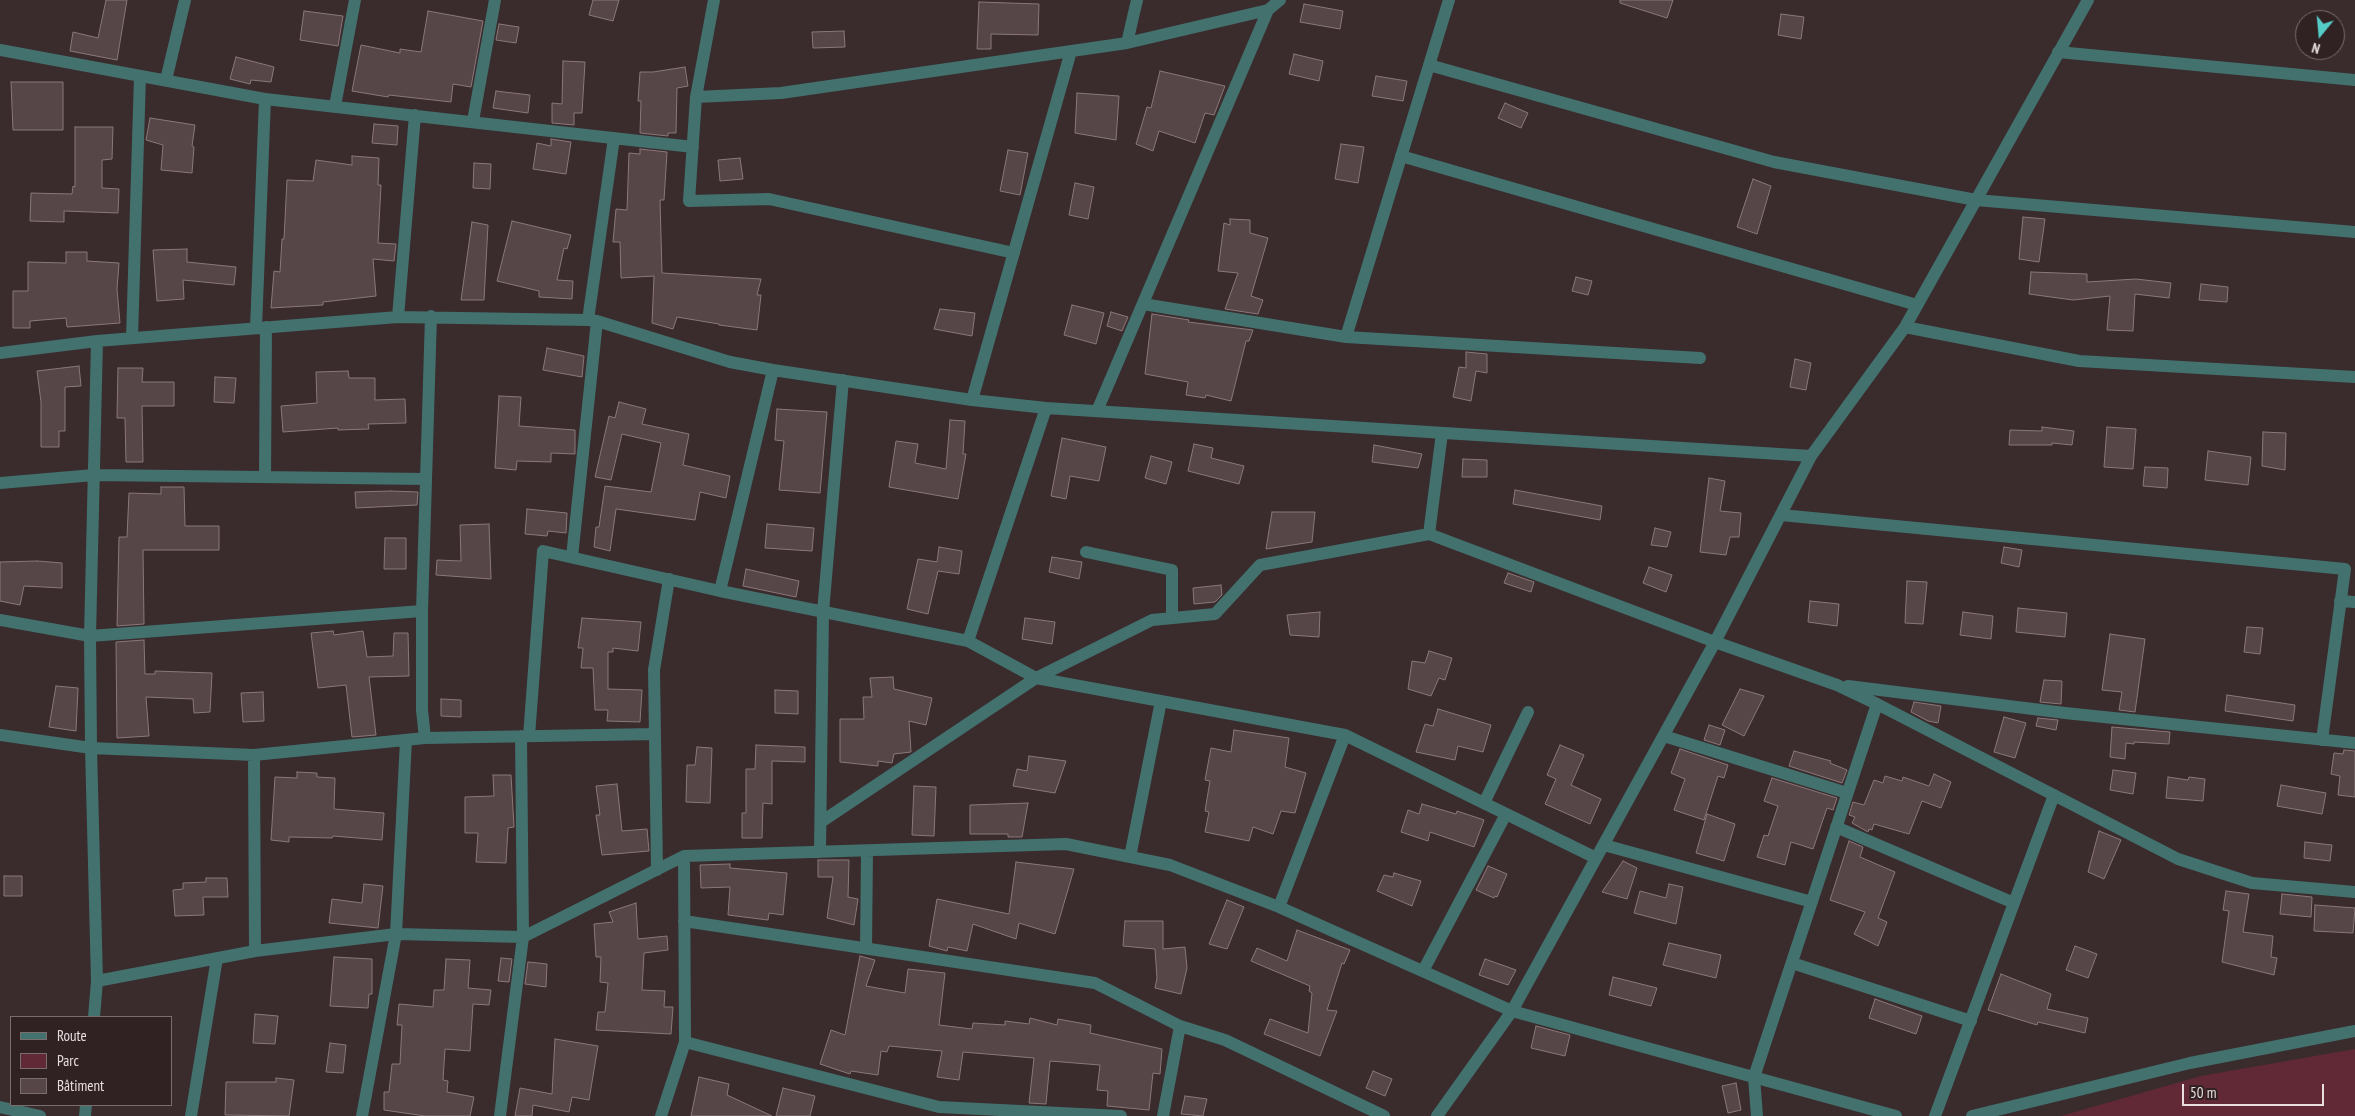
<!DOCTYPE html>
<html>
<head>
<meta charset="utf-8">
<style>
	body { margin:0 }
	#map { position:relative; width:2355px; height:1116px; overflow:hidden; background:#3a2b2d; font-family:"PT Sans Narrow",sans-serif }
	canvas { display:block }
	.legend { position:absolute; left:10px; top:1016px; width:162px; height:90px; box-sizing:border-box; background:#302123; border:1px solid #7a6d6e; margin:0; padding:6px 9px; list-style:none; font-size:15px; color:#e8dedf }
	.legend li { display:flex; align-items:center; gap:10px; height:25px }
	.legend b { width:25px; border:1px solid #7a6d6e }
	.north { position:absolute; left:2295px; top:10px; width:50px; height:50px; box-sizing:border-box; background:#302123; border:1px solid #7a6d6e; border-radius:50%; rotate:197deg; font-size:14px; font-weight:700; line-height:20px; text-align:center; color:#e8dedf }
	.north::after { content:''; display:block; margin:auto; width:18px; height:22px; background:#54cdc8; clip-path:polygon(50% 0,100% 100%,50% 72%,0 100%) }
	.scale { position:absolute; left:2182px; top:1084px; width:142px; height:22px; box-sizing:border-box; border:2px solid #e8dedf; border-top:0; padding-left:6px; font-size:15px; line-height:18px; white-space:nowrap; color:#e8dedf; -webkit-text-stroke:4px #302123; paint-order:stroke }
</style>
</head>
<body>
<div id="map">
<canvas width="2355" height="1116"></canvas>
<ul class="legend">
<li><b style="height:6px;background:#42716e"></b>Route</li>
<li><b style="height:14px;background:#612935"></b>Parc</li>
<li><b style="height:14px;background:#564648"></b>Bâtiment</li>
</ul>
<div class="north">N</div>
<div class="scale">50 m</div>
</div>
<script>
const context = document.querySelector('canvas').getContext('2d');
context.lineJoin = 'round';
function paint(path, color) {
  context.fillStyle = color;
  context.fill(path, 'evenodd');
}
function shape(rows) {
  const path = new Path2D();
  for (const r of rows) {
    path.moveTo(r[0], r[1]);
    for (let i = 2; i < r.length; i += 2) path.lineTo(r[i], r[i + 1]);
  }
  return path;
}
function stroke(path, color, width, dash) {
  context.strokeStyle = color;
  context.lineWidth = width;
  context.lineCap = dash ? 'butt' : 'round';
  context.setLineDash(dash || []);
  context.stroke(path);
}
const green = shape([
	[2355,1049,2355,1116,2061,1116,2201,1076]
]);
const building = shape([
	[106,0,127,0,117,60,70,51,73,32,98,38,106,0],
	[593,0,619,0,613,21,589,15,593,0],
	[1620,0,1673,0,1667,18,1620,3,1620,0],
	[979,2,1039,4,1038,35,991,34,991,49,977,49,979,2],
	[1304,4,1343,11,1340,29,1300,22,1304,4],
	[304,11,343,16,338,46,300,40,304,11],
	[428,11,483,21,471,87,453,84,451,102,389,95,388,97,352,91,361,45,400,53,400,49,421,52,428,11],
	[1781,14,1804,17,1801,39,1778,35,1781,14],
	[499,24,519,27,516,43,496,40,499,24],
	[844,31,845,47,813,48,812,32,844,31],
	[1294,54,1323,61,1319,81,1289,74,1294,54],
	[236,57,274,67,271,82,251,80,250,84,230,79,236,57],
	[563,61,585,62,582,113,574,113,574,125,552,123,552,103,562,104,563,61],
	[685,67,688,86,677,88,676,133,668,133,668,136,640,133,641,101,638,101,640,72,653,72,685,67],
	[1160,71,1225,86,1214,115,1205,113,1195,143,1159,131,1153,151,1136,144,1147,107,1151,108,1160,71],
	[1376,76,1407,81,1403,101,1372,96,1376,76],
	[11,82,63,82,63,130,13,130,11,82],
	[496,91,530,95,528,113,493,108,496,91],
	[1077,93,1119,96,1116,140,1075,133,1077,93],
	[1505,103,1528,113,1521,128,1498,118,1505,103],
	[150,118,195,125,192,146,194,147,192,173,161,170,163,145,146,140,150,118],
	[374,124,398,126,397,145,372,143,374,124],
	[75,127,113,127,112,159,102,160,102,188,119,189,118,213,64,211,64,222,30,221,31,193,72,194,73,186,75,187,75,127],
	[551,139,571,142,566,174,533,169,537,143,551,146,551,139],
	[1341,144,1364,147,1358,183,1335,179,1341,144],
	[640,149,667,152,664,200,660,200,662,273,761,279,757,295,761,295,757,330,719,325,719,324,677,317,673,329,652,323,654,276,621,278,620,242,613,242,616,209,627,210,629,153,640,154,640,149],
	[1008,150,1028,153,1020,195,1000,191,1008,150],
	[352,156,379,158,378,185,381,185,378,243,396,244,394,261,373,259,376,296,323,302,323,305,271,308,274,271,280,272,282,239,284,239,287,180,313,181,316,160,352,165,352,156],
	[740,158,743,179,720,181,718,160,740,158],
	[474,163,491,164,490,189,473,188,474,163],
	[1753,179,1771,186,1757,234,1737,227,1753,179],
	[1075,183,1094,187,1088,219,1069,215,1075,183],
	[2023,217,2045,219,2039,262,2019,259,2023,217],
	[1230,219,1250,220,1250,233,1268,238,1251,296,1263,300,1258,314,1225,309,1238,273,1218,271,1224,223,1230,225,1230,219],
	[512,221,571,235,567,249,564,248,557,280,573,281,572,299,539,297,539,291,497,281,512,221],
	[472,222,488,225,484,300,461,300,472,222],
	[187,249,187,262,236,267,234,285,183,280,184,299,157,301,153,250,187,249],
	[66,252,87,252,87,261,119,263,117,289,120,323,67,327,66,318,30,321,30,328,13,328,13,291,28,291,28,262,66,263,66,252],
	[2031,272,2087,274,2087,282,2136,279,2171,283,2169,298,2135,294,2133,331,2107,330,2110,296,2073,300,2029,294,2031,272],
	[1576,277,1592,281,1588,295,1572,291,1576,277],
	[2201,284,2228,287,2227,302,2199,300,2201,284],
	[1072,305,1104,313,1096,344,1064,335,1072,305],
	[940,309,975,313,972,336,934,329,940,309],
	[1111,312,1128,317,1122,331,1107,326,1111,312],
	[1152,314,1189,320,1188,322,1253,330,1249,341,1246,341,1231,401,1206,395,1205,398,1186,395,1188,382,1145,374,1152,314],
	[547,348,584,356,582,377,543,370,547,348],
	[1466,352,1487,354,1487,373,1476,371,1471,401,1453,397,1459,367,1466,368,1466,352],
	[1795,359,1811,363,1806,390,1790,387,1795,359],
	[79,366,81,386,65,387,65,431,59,431,59,447,41,447,41,402,37,371,79,366],
	[118,368,143,368,142,382,174,382,174,406,142,406,143,462,126,462,125,418,117,418,118,368],
	[348,371,349,378,375,378,375,400,405,399,406,423,368,424,369,429,338,430,338,428,283,432,281,406,317,403,316,372,348,371],
	[215,377,236,378,234,403,214,402,215,377],
	[499,396,521,397,519,426,575,430,575,454,551,453,551,462,517,461,516,470,495,468,499,396],
	[619,402,646,409,642,424,689,434,683,465,730,476,726,498,700,492,695,520,616,509,610,551,594,547,596,527,599,527,605,486,651,492,661,443,622,434,611,480,595,477,609,416,615,418,619,402],
	[777,409,827,412,820,493,779,490,784,441,775,440,777,409],
	[950,420,965,421,963,454,966,454,958,499,889,487,896,441,918,444,915,463,946,469,950,420],
	[2042,427,2074,431,2072,445,2052,443,2052,445,2009,445,2010,430,2042,431,2042,427],
	[2107,427,2136,429,2133,469,2104,467,2107,427],
	[2263,432,2286,433,2285,470,2262,466,2263,432],
	[1062,438,1106,447,1099,481,1070,476,1066,499,1051,496,1062,438],
	[1194,444,1213,448,1211,458,1244,466,1239,484,1188,471,1194,444],
	[1374,445,1422,454,1418,468,1372,462,1374,445],
	[2208,451,2251,457,2248,485,2205,480,2208,451],
	[1151,456,1172,462,1166,484,1145,478,1151,456],
	[1463,459,1487,460,1487,477,1462,477,1463,459],
	[2145,467,2168,468,2167,488,2143,486,2145,467],
	[1709,478,1725,481,1720,511,1741,513,1739,537,1730,537,1726,555,1700,552,1709,478],
	[161,487,184,487,185,526,219,526,219,550,143,550,144,624,117,626,119,537,127,537,129,493,161,494,161,487],
	[1515,490,1602,506,1600,520,1513,504,1515,490],
	[391,491,418,492,417,505,356,508,355,492,391,491],
	[527,509,567,513,566,533,548,531,547,536,525,534,527,509],
	[1272,512,1315,512,1312,542,1266,549,1272,512],
	[489,524,491,579,436,575,437,560,461,561,460,525,489,524],
	[767,524,814,528,812,551,765,548,767,524],
	[1655,528,1671,532,1667,547,1651,545,1655,528],
	[385,538,406,538,406,569,384,569,385,538],
	[939,547,962,551,959,574,938,571,928,614,907,609,918,559,937,562,939,547],
	[2004,547,2022,550,2019,567,2001,563,2004,547],
	[1052,557,1082,562,1079,579,1049,572,1052,557],
	[37,561,62,563,62,588,24,586,20,605,0,601,0,562,37,561],
	[1649,567,1672,575,1666,592,1643,583,1649,567],
	[746,569,799,581,796,597,743,586,746,569],
	[1508,573,1534,582,1531,592,1504,583,1508,573],
	[1907,581,1927,582,1923,624,1905,623,1907,581],
	[1221,585,1222,595,1215,602,1194,604,1193,588,1221,585],
	[1810,601,1839,604,1837,626,1808,622,1810,601],
	[2018,608,2067,613,2065,637,2016,632,2018,608],
	[1320,612,1319,637,1290,635,1287,615,1320,612],
	[1963,612,1993,616,1991,639,1960,635,1963,612],
	[582,618,641,622,638,651,613,648,613,652,608,652,608,689,642,690,640,722,607,721,608,710,595,710,593,668,581,668,583,648,578,648,582,618],
	[1025,618,1055,622,1052,644,1022,639,1025,618],
	[2247,627,2263,628,2260,654,2244,652,2247,627],
	[333,631,334,635,363,631,367,657,393,656,394,633,408,633,409,676,369,677,376,735,352,737,346,685,318,688,311,633,333,631],
	[2110,634,2145,639,2135,712,2119,710,2122,692,2102,690,2110,634],
	[144,640,145,674,155,674,155,671,212,673,210,712,194,713,193,699,146,697,149,736,117,738,116,642,144,640],
	[1429,651,1452,658,1445,680,1439,678,1431,696,1408,689,1412,661,1425,663,1429,651],
	[893,677,894,689,932,698,926,725,909,721,911,752,894,754,892,763,878,761,878,766,840,762,840,719,864,719,863,697,872,697,870,678,893,677],
	[2044,680,2062,681,2061,704,2040,702,2044,680],
	[56,686,78,688,76,731,49,727,56,686],
	[1740,689,1764,696,1744,736,1722,725,1740,689],
	[775,690,798,691,798,714,775,713,775,690],
	[263,692,264,721,243,722,241,693,263,692],
	[2227,695,2295,705,2293,721,2225,711,2227,695],
	[441,699,461,700,461,717,441,716,441,699],
	[1914,702,1941,706,1938,723,1928,721,1911,712,1914,702],
	[1438,709,1491,725,1483,752,1458,746,1455,760,1416,752,1425,724,1433,726,1438,709],
	[2004,717,2026,723,2015,758,1994,752,2004,717],
	[2038,718,2058,720,2056,730,2036,726,2038,718],
	[1709,725,1725,730,1720,745,1704,740,1709,725],
	[2112,727,2170,732,2169,744,2134,742,2134,744,2126,743,2125,759,2110,757,2112,727],
	[1234,730,1289,738,1285,767,1306,773,1295,813,1281,811,1273,834,1253,827,1249,841,1205,832,1209,812,1205,811,1210,781,1205,780,1211,748,1231,752,1234,730],
	[756,745,805,747,805,762,772,761,772,804,763,803,762,838,742,838,742,813,746,813,746,769,755,769,756,745],
	[1560,745,1584,755,1571,785,1601,799,1590,824,1545,804,1556,779,1547,775,1560,745],
	[697,747,712,748,710,803,686,802,687,765,695,765,697,747],
	[1680,749,1728,765,1724,778,1718,776,1704,820,1674,810,1685,779,1671,773,1680,749],
	[2344,750,2355,751,2355,797,2338,795,2340,776,2331,774,2334,753,2343,754,2344,750],
	[1794,751,1831,761,1830,763,1847,770,1842,783,1789,766,1794,751],
	[1029,756,1066,761,1055,793,1013,786,1017,769,1027,771,1029,756],
	[2113,770,2136,773,2133,794,2110,790,2113,770],
	[297,772,317,773,317,777,335,778,334,809,384,813,382,840,333,836,332,838,289,837,289,842,271,840,275,777,297,778,297,772],
	[1934,774,1951,782,1941,808,1922,801,1909,834,1874,824,1872,830,1869,829,1868,832,1852,823,1855,817,1849,815,1853,802,1864,805,1874,780,1883,783,1885,776,1902,781,1903,777,1929,786,1934,774],
	[493,775,511,775,514,827,508,828,506,863,476,862,478,833,465,833,465,797,494,796,493,775],
	[2168,777,2188,780,2189,777,2205,779,2203,801,2166,798,2168,777],
	[1772,778,1837,798,1833,810,1827,808,1813,849,1791,842,1785,865,1757,857,1764,835,1768,836,1778,806,1764,801,1772,778],
	[617,784,622,831,647,829,649,851,602,855,596,815,600,815,596,786,617,784],
	[2281,785,2326,793,2322,814,2277,806,2281,785],
	[914,786,936,787,934,836,912,835,914,786],
	[1028,803,1022,837,1008,837,1008,834,970,834,970,805,1028,803],
	[1422,804,1456,814,1457,811,1484,820,1474,847,1430,832,1428,841,1401,832,1408,810,1419,814,1422,804],
	[1707,814,1735,824,1724,861,1696,853,1707,814],
	[2099,831,2121,840,2104,879,2088,872,2099,831],
	[1849,841,1863,847,1860,857,1895,872,1878,918,1887,922,1878,946,1854,934,1865,912,1830,900,1849,841],
	[2305,842,2332,845,2330,861,2304,858,2305,842],
	[818,860,849,860,848,897,858,899,854,925,827,918,833,877,818,877,818,860],
	[1623,861,1637,868,1627,899,1602,892,1623,861],
	[1016,862,1074,869,1055,934,1019,923,1016,939,973,924,967,951,948,947,947,951,929,946,937,899,1009,914,1016,862],
	[730,864,730,868,787,873,783,915,769,913,768,920,728,915,730,887,701,888,700,865,730,864],
	[1488,866,1507,874,1497,897,1495,896,1494,898,1476,890,1488,866],
	[1394,873,1421,881,1412,906,1377,891,1384,875,1393,877,1394,873],
	[4,876,22,876,22,896,4,896,4,876],
	[206,878,227,878,228,897,203,897,204,915,175,916,173,890,183,889,183,883,206,882,206,878],
	[364,884,383,886,378,928,329,923,332,899,362,903,364,884],
	[1669,884,1683,887,1676,924,1634,913,1640,891,1666,898,1669,884],
	[2226,891,2249,894,2243,932,2273,936,2271,957,2277,958,2274,975,2222,962,2229,911,2223,910,2226,891],
	[2282,894,2312,897,2311,917,2280,914,2282,894],
	[1227,900,1244,907,1227,949,1209,944,1227,900],
	[636,903,638,939,667,936,668,950,644,953,642,990,665,991,664,1007,673,1007,671,1034,596,1030,598,1012,605,1012,608,983,600,982,601,957,596,957,594,924,613,922,609,912,636,903],
	[2315,905,2355,908,2353,933,2314,931,2315,905],
	[1125,921,1163,921,1163,949,1185,947,1187,968,1181,994,1155,988,1157,978,1155,949,1123,946,1125,921],
	[1297,930,1350,950,1344,964,1342,963,1327,1010,1337,1011,1320,1056,1264,1034,1270,1019,1308,1033,1312,993,1309,991,1310,986,1251,961,1257,948,1287,961,1297,930],
	[1669,943,1721,955,1716,978,1663,965,1669,943],
	[2075,946,2097,954,2088,978,2066,970,2075,946],
	[860,956,875,960,866,986,905,993,908,969,945,973,939,1025,972,1029,973,1023,1005,1025,1005,1021,1029,1024,1030,1018,1057,1025,1058,1019,1091,1025,1090,1033,1162,1049,1160,1074,1153,1073,1149,1110,1107,1106,1108,1091,1097,1090,1100,1065,1050,1061,1046,1104,1029,1103,1034,1058,963,1052,959,1080,937,1077,942,1051,889,1046,887,1052,881,1051,878,1075,851,1071,850,1074,820,1064,831,1030,845,1035,860,956],
	[334,957,372,959,372,994,369,994,368,1008,330,1006,334,957],
	[501,958,512,959,509,982,498,981,501,958],
	[446,959,470,960,468,988,491,990,489,1005,473,1004,470,1051,445,1049,443,1080,448,1081,447,1092,474,1097,470,1116,425,1116,384,1110,384,1092,389,1092,392,1064,400,1064,402,1025,397,1025,399,1004,433,1007,434,990,444,990,446,959],
	[1485,959,1516,970,1508,985,1479,975,1485,959],
	[528,962,547,964,546,987,525,984,528,962],
	[2001,974,2051,994,2047,1009,2088,1018,2085,1033,2038,1022,2037,1025,1988,1010,2001,974],
	[1613,977,1657,988,1651,1006,1609,995,1613,977],
	[1875,999,1922,1016,1916,1034,1869,1018,1875,999],
	[255,1014,278,1016,275,1044,253,1043,255,1014],
	[1536,1026,1570,1035,1565,1056,1531,1048,1536,1026],
	[555,1039,598,1046,589,1100,572,1097,569,1112,533,1105,532,1116,515,1116,520,1088,552,1094,555,1039],
	[330,1043,346,1045,343,1073,326,1072,330,1043],
	[1373,1071,1392,1079,1385,1096,1366,1088,1373,1071],
	[699,1077,729,1084,727,1095,772,1116,691,1116,699,1077],
	[276,1078,294,1080,289,1116,225,1115,226,1082,276,1082,276,1078],
	[1736,1083,1741,1110,1728,1113,1722,1086,1736,1083],
	[783,1088,815,1096,810,1116,776,1116,783,1088],
	[1185,1096,1207,1099,1203,1116,1181,1114,1185,1096]
]);
const street = shape([
	[714,0,696,97,689,201,769,199,1014,253],
	[1127,43,1137,0],
	[0,50,265,99,256,328],
	[2058,52,2355,80],
	[1429,65,1774,162,1976,200,2355,232],
	[166,80,185,0],
	[696,97,781,93,1127,43,1268,10,1280,0],
	[265,99,693,147],
	[335,106,355,0],
	[473,121,495,0],
	[1401,156,1917,305],
	[1143,304,1346,337,1700,358],
	[398,317,415,115],
	[588,320,614,138],
	[1905,327,2079,361,2355,377],
	[1346,337,1449,0],
	[132,338,140,76],
	[0,353,97,341,398,317,588,320,597,321,730,362,773,370,972,400,1046,408,1811,456],
	[972,400,1071,51],
	[1097,411,1268,10],
	[265,477,266,327],
	[0,483,94,475,426,479],
	[1781,515,2345,569,2322,740],
	[1429,534,1442,433],
	[1086,552,1172,570,1172,618],
	[572,557,597,321],
	[720,591,773,370],
	[2340,601,2355,602],
	[0,620,90,636,422,611],
	[968,641,1046,408],
	[1848,686,2065,713,2355,743],
	[1877,704,2178,859,2252,883,2355,892],
	[0,735,91,748,254,755,425,738,422,710,422,611,431,316],
	[529,736,543,551,720,591,968,641,1036,678,1345,735,1596,858],
	[1664,736,1847,793],
	[425,738,655,734],
	[254,755,255,951],
	[1484,803,1528,712],
	[821,822,1036,678,1152,620,1215,614,1260,565,1429,534,1715,642,1837,685,1877,704,1754,1077,1757,1116],
	[1836,827,2014,903],
	[1604,845,1812,902],
	[820,852,823,612,843,380],
	[1130,857,1161,701],
	[657,870,654,670,669,579],
	[1279,907,1345,735],
	[684,921,1095,983,1180,1026],
	[866,948,867,851],
	[1792,963,1971,1021],
	[1423,971,1506,814],
	[97,981,255,951,396,934,523,937,684,856,1066,844,1170,865,1279,907,1512,1011,1896,1116],
	[94,1017,97,981,91,748,90,636,97,341],
	[685,1042,939,1107,1121,1116],
	[0,1107,40,1116],
	[85,1116,86,1105],
	[191,1116,217,958],
	[362,1116,396,934,406,740],
	[500,1116,523,937,521,736],
	[661,1116,685,1042,684,856],
	[1163,1116,1180,1026,1225,1040,1384,1116],
	[1437,1116,1512,1011,1715,642,1811,456,1905,327,2088,0],
	[1935,1116,2054,795],
	[1972,1116,2190,1063,2355,1031]
]);
paint(green, '#612935');
paint(building, '#564648');
stroke(building, '#8a787a', 1);
stroke(street, '#42716e', 12);
</script>
</body>
</html>
